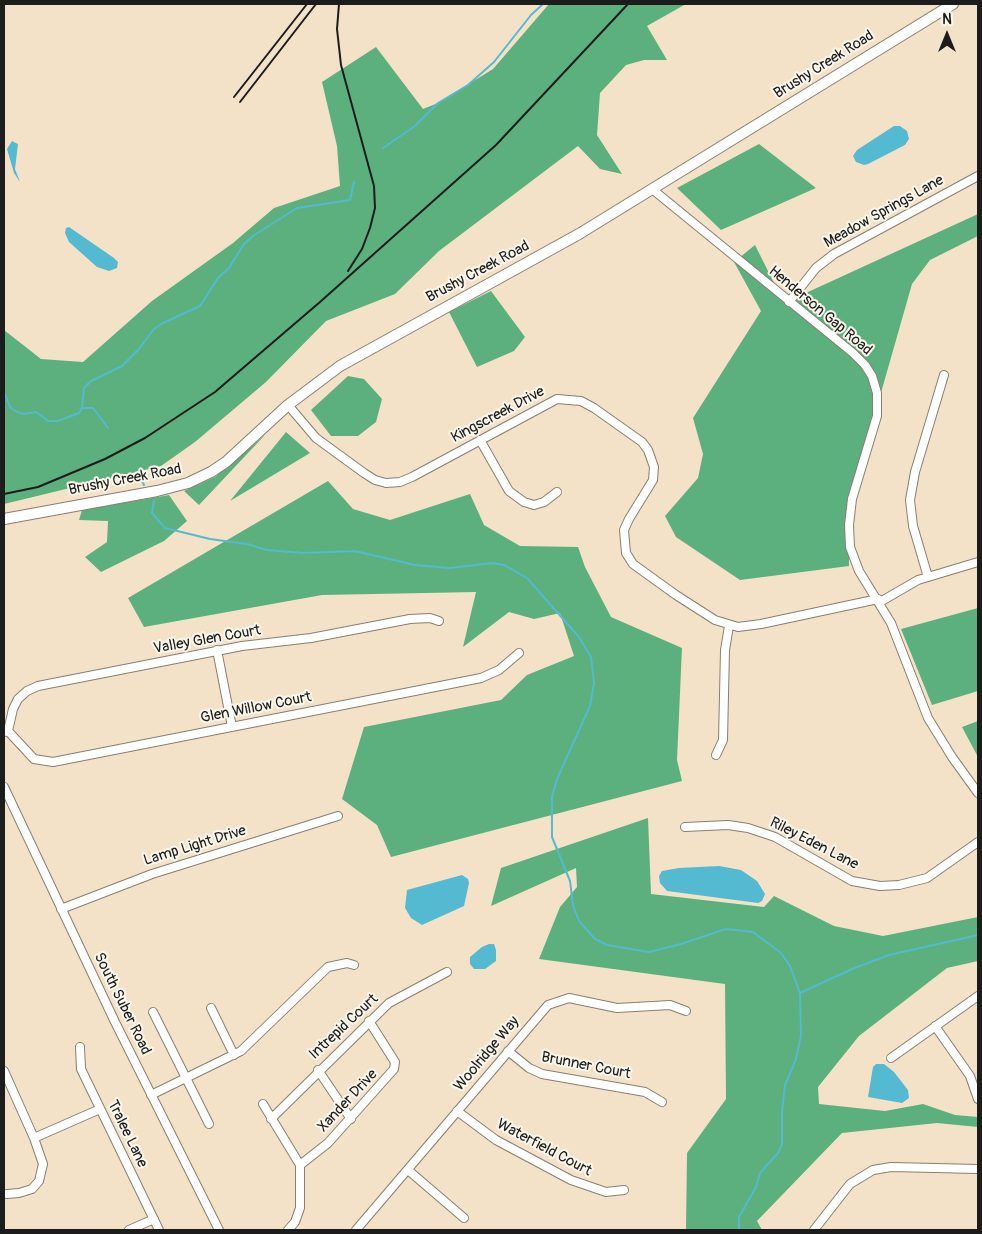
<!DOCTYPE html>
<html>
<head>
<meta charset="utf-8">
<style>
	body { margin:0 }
	#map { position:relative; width:982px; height:1234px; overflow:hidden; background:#f4e2c8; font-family:Pangolin,sans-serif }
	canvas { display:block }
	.frame { position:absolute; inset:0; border:5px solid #1c1c1c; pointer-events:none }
	.north { position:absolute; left:922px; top:10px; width:50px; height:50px; -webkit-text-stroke:4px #fbf7ec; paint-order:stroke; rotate:0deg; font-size:14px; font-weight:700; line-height:20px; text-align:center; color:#1c1c1c }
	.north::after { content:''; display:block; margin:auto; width:18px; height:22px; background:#1c1c1c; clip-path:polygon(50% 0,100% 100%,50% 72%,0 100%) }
</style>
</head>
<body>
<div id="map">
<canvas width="982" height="1234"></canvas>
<div class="frame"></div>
<div class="north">N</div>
</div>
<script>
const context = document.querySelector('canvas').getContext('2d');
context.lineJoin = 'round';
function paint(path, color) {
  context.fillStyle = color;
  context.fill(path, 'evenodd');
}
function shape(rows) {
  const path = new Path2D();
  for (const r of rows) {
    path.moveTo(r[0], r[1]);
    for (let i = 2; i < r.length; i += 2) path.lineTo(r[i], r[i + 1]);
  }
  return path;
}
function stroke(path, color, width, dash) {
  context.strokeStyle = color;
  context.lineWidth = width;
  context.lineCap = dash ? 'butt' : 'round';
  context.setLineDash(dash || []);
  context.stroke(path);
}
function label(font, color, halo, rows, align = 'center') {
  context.font = font + ' Pangolin,sans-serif';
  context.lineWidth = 4;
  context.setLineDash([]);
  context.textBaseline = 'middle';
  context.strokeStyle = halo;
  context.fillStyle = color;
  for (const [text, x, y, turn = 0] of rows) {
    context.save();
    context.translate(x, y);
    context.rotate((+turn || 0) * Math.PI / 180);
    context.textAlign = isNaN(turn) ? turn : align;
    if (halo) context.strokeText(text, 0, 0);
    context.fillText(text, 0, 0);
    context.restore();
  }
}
const forest = shape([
	[549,4,686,4,647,26,667,60,644,60,626,65,600,93,597,135,622,174,600,169,578,146,439,251,395,294,326,321,266,382,195,442,161,466,4,504,4,330,41,359,83,362,152,301,233,243,274,208,340,186,337,146,322,82,376,47,423,109,438,103,493,69],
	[759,144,816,188,721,230,677,188],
	[978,214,978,236,930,260,912,284,849,505,849,566,740,580,676,537,665,516,698,478,703,454,693,418,761,311,734,262,755,245,784,303],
	[491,291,525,337,514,351,477,367,449,312],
	[348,376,364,379,382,399,376,422,358,436,331,436,311,410],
	[286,432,310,453,230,501],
	[265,435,199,505,184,491,215,477],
	[328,481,353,509,390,520,470,494,484,525,520,546,578,547,585,567,611,617,682,648,677,760,682,781,391,857,377,825,342,799,364,727,501,700,527,675,574,656,560,613,534,619,509,612,463,647,476,592,322,595,144,627,128,598],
	[169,495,187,521,164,541,101,572,85,557,107,542,108,521,79,520,82,510],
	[978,608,978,691,932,705,901,629],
	[978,721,978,757,962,727],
	[648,818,651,894,764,907,774,896,834,926,883,936,978,917,978,961,947,968,859,1036,818,1087,819,1104,885,1111,923,1104,955,1115,978,1117,978,1127,937,1123,842,1133,757,1221,762,1230,686,1230,687,1153,726,1099,725,984,539,959,560,907,577,887,576,868,491,906,501,868]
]);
const water = shape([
	[894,126,900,126,907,131,909,139,905,145,868,164,864,165,856,162,853,156,857,150],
	[12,141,18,144,15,169,20,182,14,173,7,149],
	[69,227,114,258,118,262,117,268,109,271,97,267,69,242,65,233,66,228],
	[719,866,741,870,757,881,765,894,762,901,758,903,667,891,660,883,659,876,662,871,679,868],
	[462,875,468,879,469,883,464,906,422,925,411,918,405,908,407,890],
	[489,944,494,944,496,950,496,961,485,969,474,969,470,964,470,957,482,947],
	[876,1064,884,1064,894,1072,908,1090,909,1098,902,1103,868,1097,873,1067]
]);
const stream = shape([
	[383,148,415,126,438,103,468,85,494,62,531,15,543,4],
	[4,392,10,407,17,412,24,414,36,412,48,421,58,421,79,413,82,408,84,388,91,381,122,366,139,349,154,329,163,323,200,306,218,278,229,268,244,244,253,236,297,208,350,200,354,182],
	[82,408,93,408,108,428],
	[138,473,144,485],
	[154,501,152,513,165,528,210,539,247,544,267,550,303,553,355,551,415,565,450,568,492,563,504,565,527,578,579,637,591,657,594,683,590,706,557,779,552,797,552,837,570,881,573,905,579,921,595,939,607,945,649,952,681,944,726,929,753,932,781,953,790,966,800,993,801,1035,796,1059,785,1085,782,1112,782,1144,778,1153,760,1173,756,1187,739,1217,739,1230],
	[800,993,852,969,889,955,978,935]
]);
const minor = shape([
	[652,189,853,353,865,365,872,376,877,393,877,416,852,499,849,525,850,547,859,571,891,623,928,718,952,757,978,793],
	[789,302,816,268,834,254,978,176],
	[288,405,316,438,364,473,375,480,386,483,400,482,412,477,557,399,581,401,594,408,642,442,648,450,654,467,653,480,629,519,624,530,626,553,633,564,676,595,715,620,738,627,761,624,878,599],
	[480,440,509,491,524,502,534,505,544,502,557,492],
	[928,577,913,526,910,500,915,472,944,375],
	[880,602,918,580,978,562],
	[217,650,232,727],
	[8,731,13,709,18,699,27,691,38,686,242,646,311,638,410,619,430,618,439,621],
	[4,732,8,731,34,759,53,762,481,678,499,670,519,653],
	[716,755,723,740,725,650,729,626],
	[4,787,115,1022,219,1230],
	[685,827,728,825,748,828,775,837,852,881,880,886,899,885,927,878,978,842],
	[61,909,152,874,338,816],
	[211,1008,234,1055],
	[153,1012,209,1124],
	[935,1026,970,1076,978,1099],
	[80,1047,81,1069,159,1230],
	[508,1051,529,1068,542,1074,645,1092,662,1102],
	[891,1058,978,996],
	[318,1070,351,1119],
	[4,1071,34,1138,43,1164,39,1181,32,1189,19,1193,7,1194],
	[151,1095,241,1051,328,967,347,963,354,965],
	[263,1104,300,1165,300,1208,295,1222,288,1230],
	[457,1111,496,1140,571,1180,606,1192,624,1190],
	[271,1119,389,1003,447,972],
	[34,1138,100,1109],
	[300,1165,328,1143,394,1069,395,1062,369,1021],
	[408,1170,464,1218],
	[129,1230,154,1219],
	[356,1230,548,1005,569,998,617,1008,670,1005,686,1011],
	[814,1230,850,1184,873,1170,891,1167,978,1169]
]);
const major = shape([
	[4,519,157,491,188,483,211,472,226,462,288,405,340,366,579,234,953,4]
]);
const rail = shape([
	[339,4,337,29,341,65,374,186,375,208,370,228,362,249,348,271],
	[234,97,307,4],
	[240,102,316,4],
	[4,494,38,487,105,459,145,438,215,392,320,302,496,145,628,4]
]);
const streetNames = [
	["Brushy Creek Road",824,65,-32],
	["Meadow Springs Lane",884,212,-29],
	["Brushy Creek Road",478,272,-28],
	["Henderson Gap Road",820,311,40],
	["Kingscreek Drive",498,415,-28],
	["Brushy Creek Road",125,480,-11],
	["Valley Glen Court",207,640,-10],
	["Glen Willow Court",256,708,-11],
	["Riley Eden Lane",814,844,27],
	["Lamp Light Drive",195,846,-17],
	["South Suber Road",122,1004,64],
	["Intrepid Court",344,1027,-43],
	["Woolridge Way",487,1054,-50],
	["Brunner Court",586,1066,11],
	["Xander Drive",348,1101,-47],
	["Tralee Lane",127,1134,64],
	["Waterfield Court",544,1148,28]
];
paint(forest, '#5cb07d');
paint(water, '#53bad1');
stroke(stream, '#53bad1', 2);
stroke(minor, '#887f72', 10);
stroke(major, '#887f72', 12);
stroke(minor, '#fff', 8);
stroke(major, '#fff', 10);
stroke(rail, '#1c1c1c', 2);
label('15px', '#1c1c1c', '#fbf7ec', streetNames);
</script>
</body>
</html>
